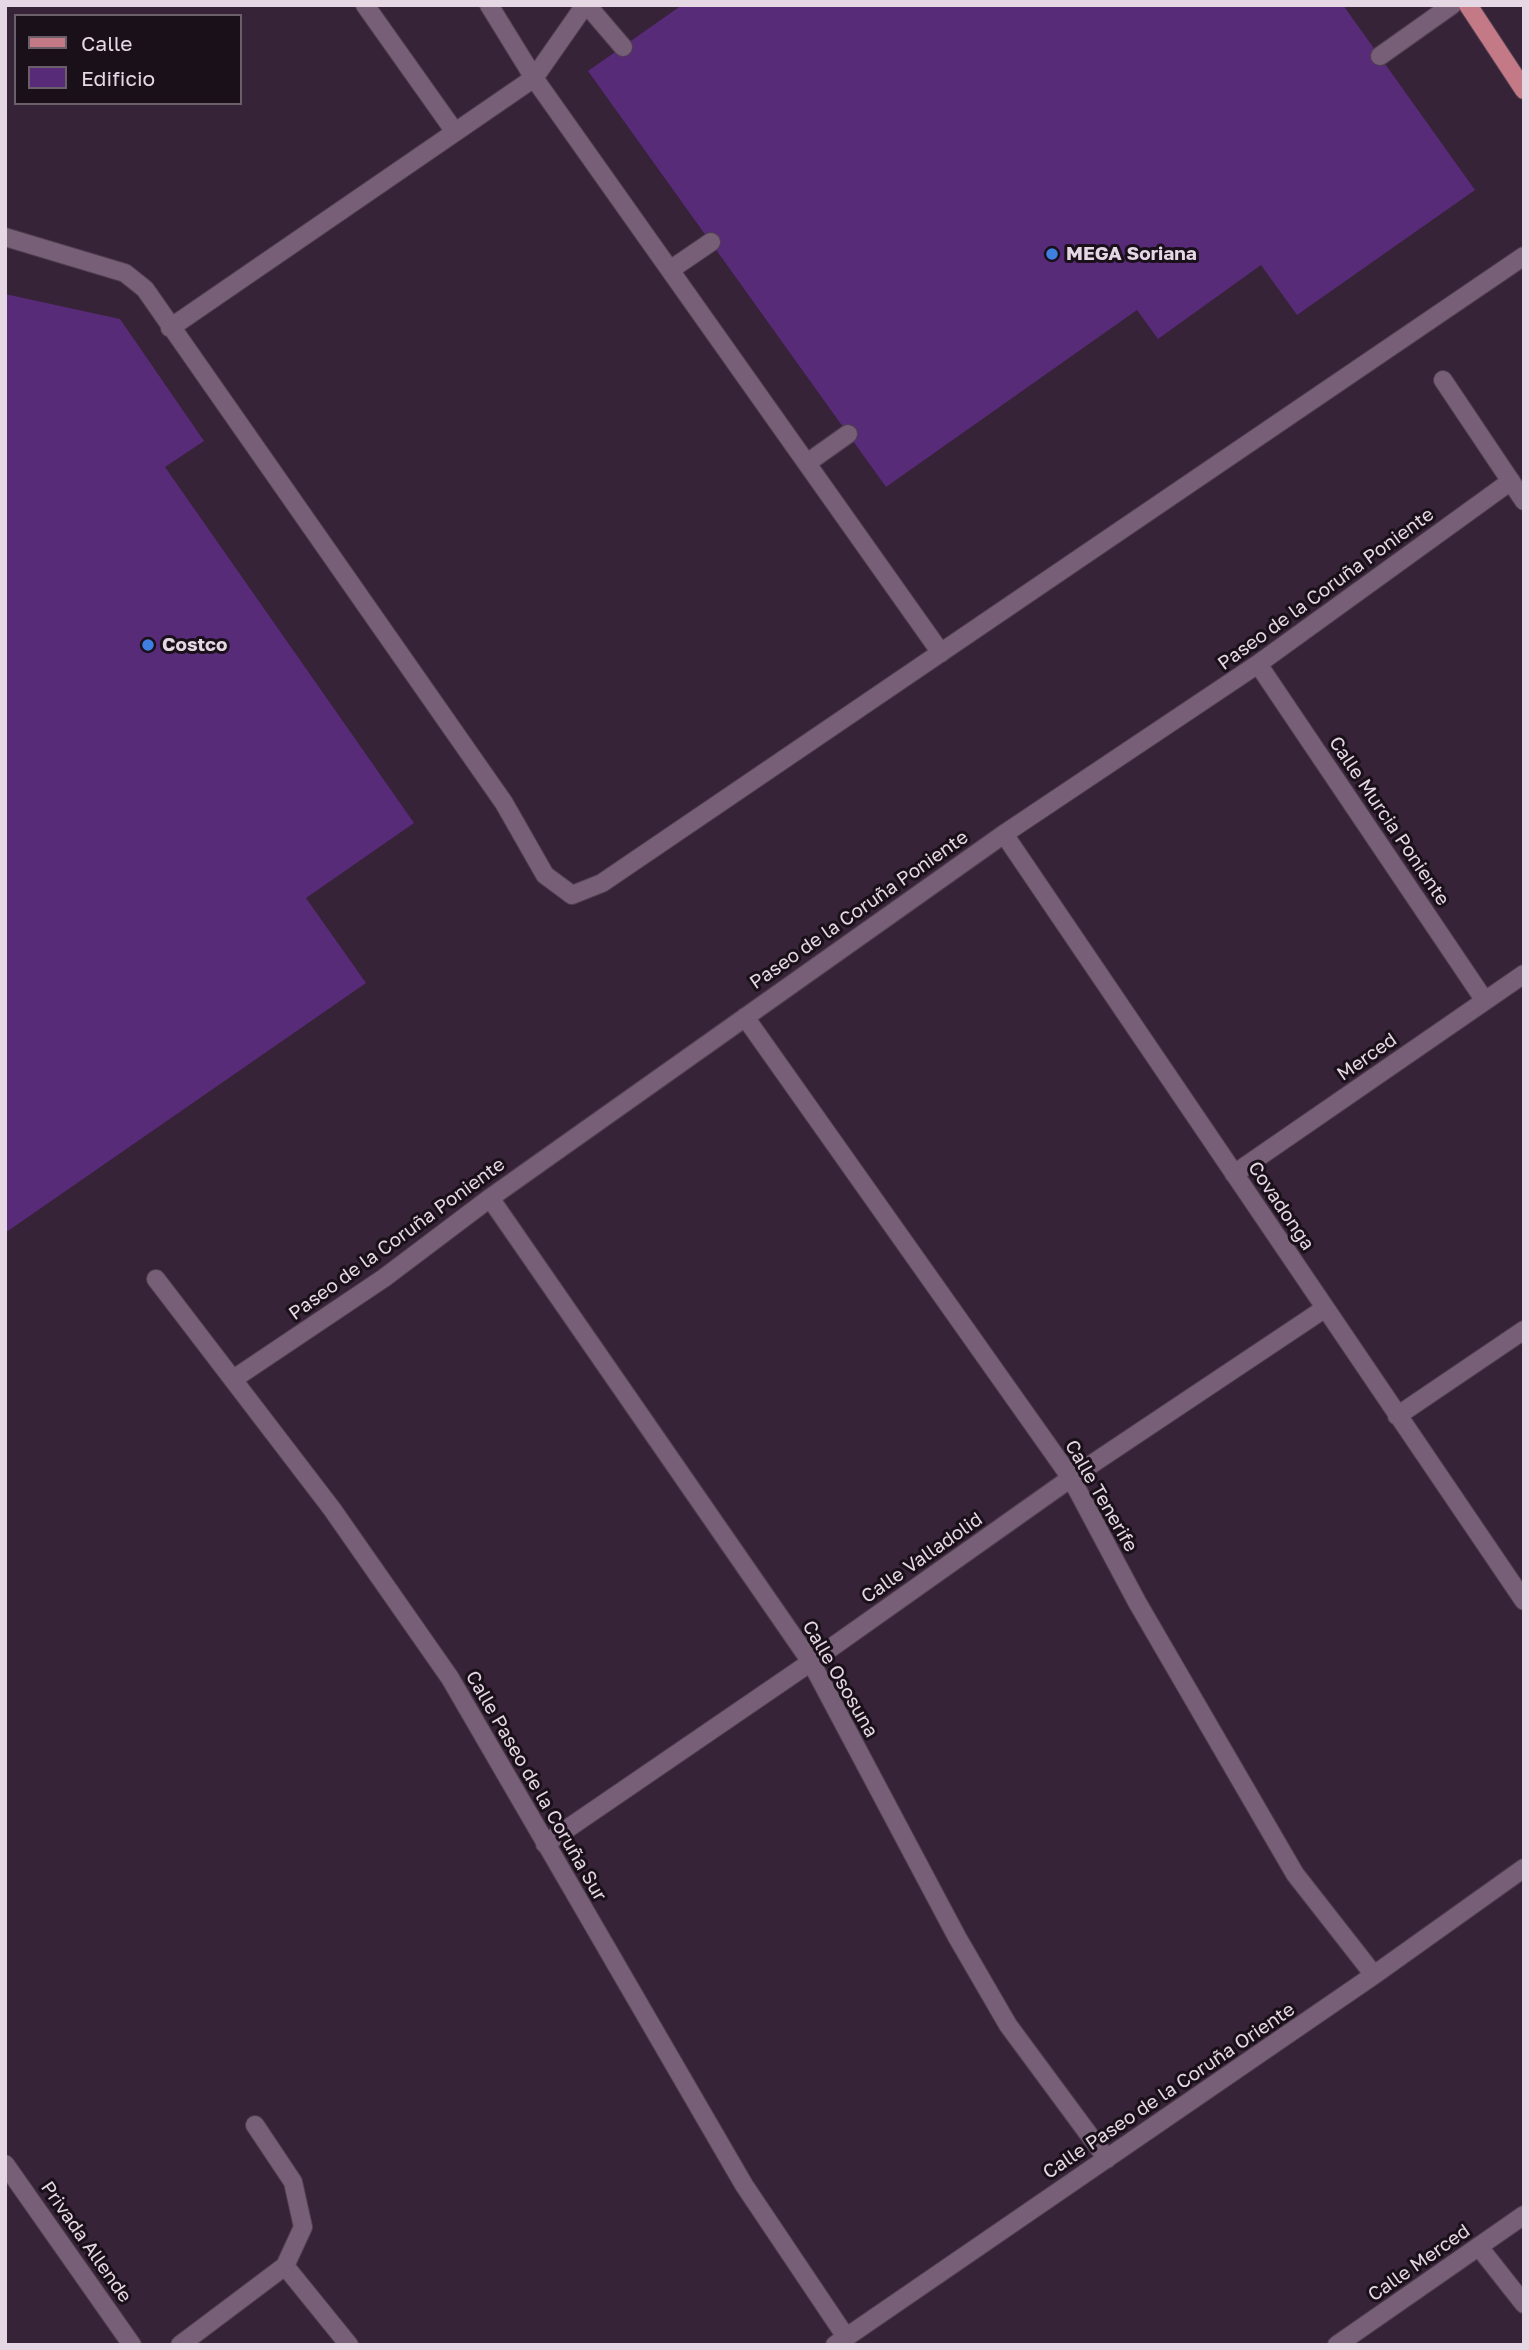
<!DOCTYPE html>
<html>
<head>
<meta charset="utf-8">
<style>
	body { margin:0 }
	#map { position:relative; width:1529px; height:2350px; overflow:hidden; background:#372337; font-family:"Golos Text",sans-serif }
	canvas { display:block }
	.frame { position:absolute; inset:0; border:7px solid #e5d8e4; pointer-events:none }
	.legend { position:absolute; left:14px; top:14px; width:228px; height:91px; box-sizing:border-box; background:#191019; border:2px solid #6b606a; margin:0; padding:9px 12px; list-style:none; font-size:21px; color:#e5d8e4 }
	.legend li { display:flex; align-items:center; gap:14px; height:35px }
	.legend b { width:35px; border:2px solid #6b606a }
</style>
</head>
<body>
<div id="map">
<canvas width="1529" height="2350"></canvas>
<div class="frame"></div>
<ul class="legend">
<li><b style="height:9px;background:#c47986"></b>Calle</li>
<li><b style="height:19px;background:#572b77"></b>Edificio</li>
</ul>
</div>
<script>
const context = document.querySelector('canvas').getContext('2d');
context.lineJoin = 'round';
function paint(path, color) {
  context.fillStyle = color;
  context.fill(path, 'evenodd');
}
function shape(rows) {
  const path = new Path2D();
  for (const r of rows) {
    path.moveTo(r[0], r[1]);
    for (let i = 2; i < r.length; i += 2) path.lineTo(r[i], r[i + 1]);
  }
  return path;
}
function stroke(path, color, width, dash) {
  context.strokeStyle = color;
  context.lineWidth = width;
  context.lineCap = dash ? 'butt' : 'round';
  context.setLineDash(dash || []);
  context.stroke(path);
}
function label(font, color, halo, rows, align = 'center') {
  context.font = font + ' "Golos Text",sans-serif';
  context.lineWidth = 6;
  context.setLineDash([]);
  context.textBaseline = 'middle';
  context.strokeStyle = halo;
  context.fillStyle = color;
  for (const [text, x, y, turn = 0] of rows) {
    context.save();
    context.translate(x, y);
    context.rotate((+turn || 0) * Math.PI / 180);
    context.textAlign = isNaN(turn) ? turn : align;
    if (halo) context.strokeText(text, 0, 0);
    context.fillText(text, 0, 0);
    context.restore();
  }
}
const building = shape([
	[682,5,1343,5,1475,190,1297,315,1261,265,1158,339,1137,310,886,487,588,71],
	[5,294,120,319,204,441,165,467,414,823,306,898,366,983,5,1233]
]);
const lane = shape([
	[365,5,455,132],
	[489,5,534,78,941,653],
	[587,5,623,47],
	[1380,56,1452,5],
	[5,237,125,273,145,289,504,803,545,875,572,895,602,883,1524,256],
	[670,270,711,242],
	[170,328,534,78,585,5],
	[807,463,848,434]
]);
const street = shape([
	[1443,380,1524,501],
	[1258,664,1485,1001],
	[1004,834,1524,1601],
	[745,1017,1071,1478,1137,1602,1295,1874,1374,1975],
	[1234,1174,1524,974],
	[490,1198,811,1662,957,1937,1008,2025,1107,2159],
	[156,1279,332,1509,450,1678,744,2185,846,2337],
	[235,1378,384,1278,490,1198,1004,834,1258,664,1511,481],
	[1397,1416,1524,1330],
	[545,1844,811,1662,1071,1478,1324,1309],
	[255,2125,293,2182,303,2227,285,2266],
	[5,2164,132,2345],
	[1479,2247,1524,2304],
	[180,2345,285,2266,349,2345],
	[835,2345,1374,1975,1524,1868],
	[1337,2345,1524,2215]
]);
const primary = shape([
	[1468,5,1524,90]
]);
const markers = [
	[1052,254,7,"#3f7fe0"],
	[148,645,7,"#3f7fe0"]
];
const poiNames = [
	["MEGA Soriana",1066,254],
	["Costco",162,645]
];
const streetNames = [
	["Paseo de la Coruña Poniente",1326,589,-36],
	["Calle Murcia Poniente",1389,821,56],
	["Paseo de la Coruña Poniente",859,910,-35],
	["Merced",1367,1057,-35],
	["Covadonga",1281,1206,56],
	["Paseo de la Coruña Poniente",397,1239,-36],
	["Calle Tenerife",1101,1496,60],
	["Calle Valladolid",922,1558,-35],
	["Calle Ososuna",840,1679,60],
	["Calle Paseo de la Coruña Sur",536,1786,60],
	["Calle Paseo de la Coruña Oriente",1169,2091,-34],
	["Privada Allende",86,2242,55],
	["Calle Merced",1419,2263,-35]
];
paint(building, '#572b77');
stroke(lane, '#514051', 20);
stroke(street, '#514051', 20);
stroke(primary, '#514051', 20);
stroke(lane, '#776077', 18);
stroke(street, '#776077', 18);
stroke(primary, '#c47986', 18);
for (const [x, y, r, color] of markers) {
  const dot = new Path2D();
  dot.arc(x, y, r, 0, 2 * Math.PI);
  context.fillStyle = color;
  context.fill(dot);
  stroke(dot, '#191019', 2.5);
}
label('bold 19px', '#e5d8e4', '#191019', poiNames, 'left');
label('19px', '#e5d8e4', '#191019', streetNames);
</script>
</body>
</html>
